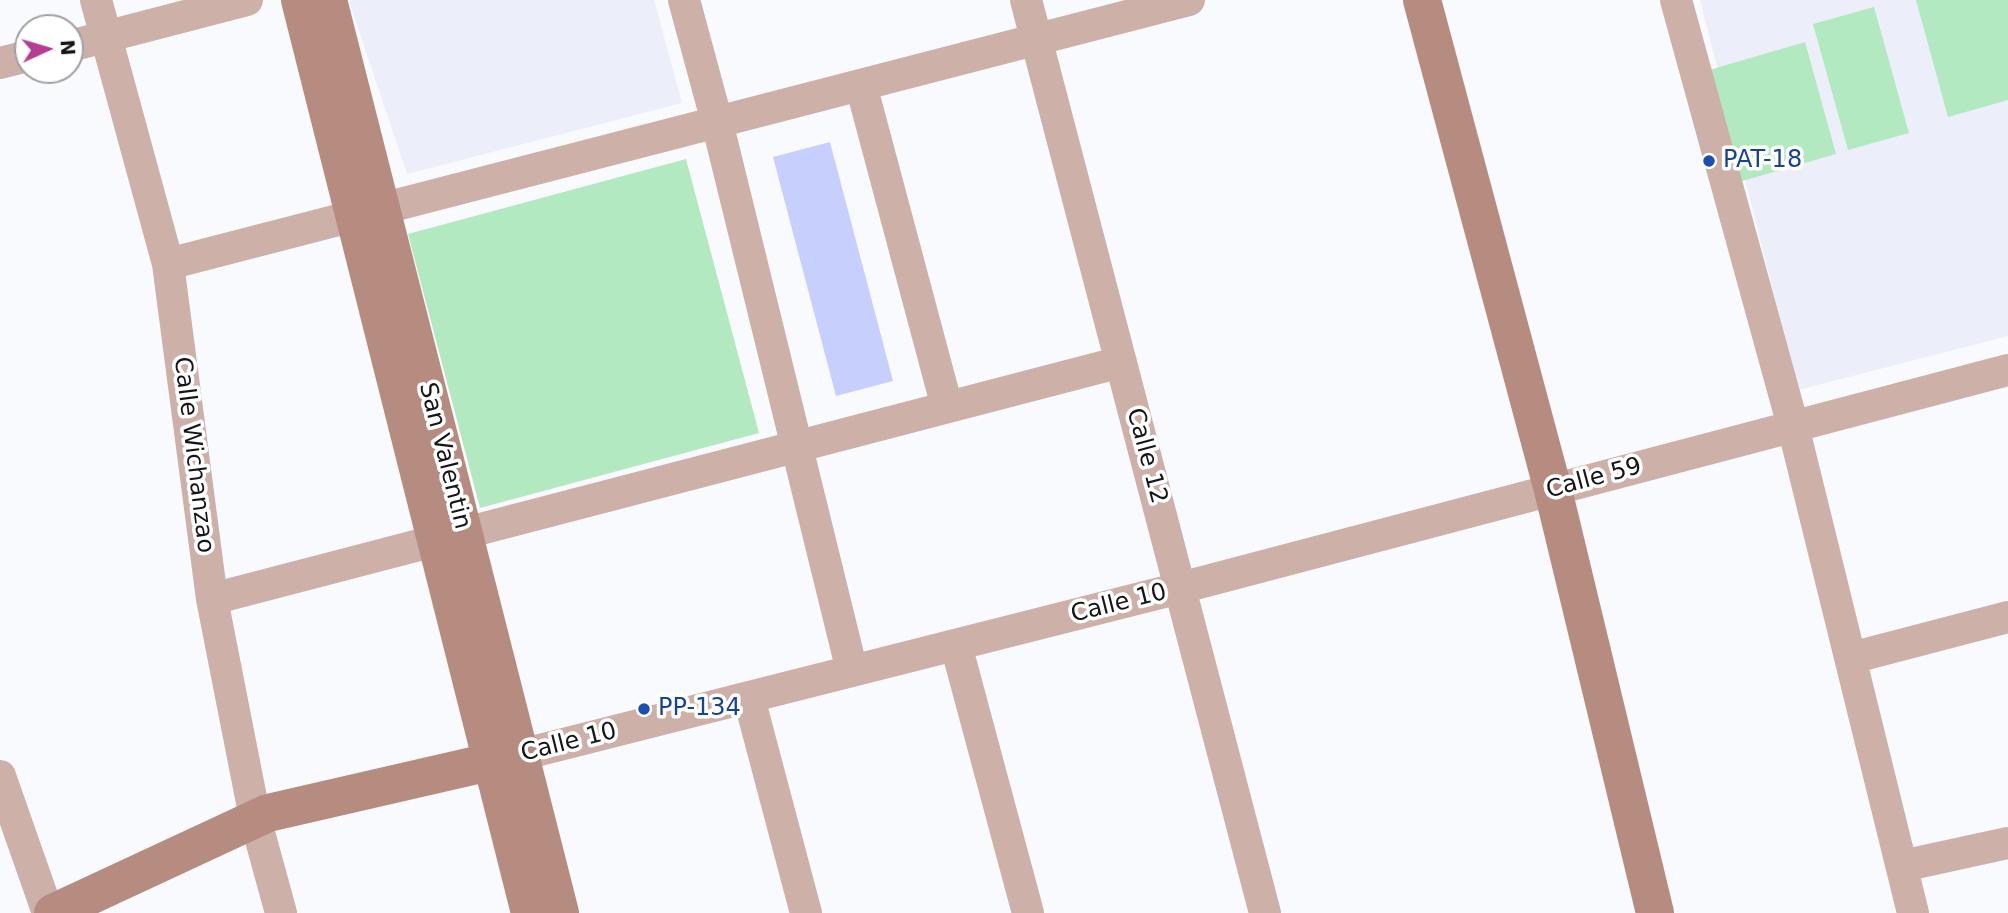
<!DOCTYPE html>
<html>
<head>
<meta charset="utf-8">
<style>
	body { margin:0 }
	#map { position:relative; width:2008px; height:913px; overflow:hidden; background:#f9fafe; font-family:"DejaVu Sans",sans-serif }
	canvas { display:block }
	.north { position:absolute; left:14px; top:14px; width:70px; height:70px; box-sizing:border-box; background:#fff; border:2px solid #a1a1a2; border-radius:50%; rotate:86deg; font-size:19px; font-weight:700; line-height:28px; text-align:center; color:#151517 }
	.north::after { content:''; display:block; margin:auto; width:24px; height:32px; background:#b63d91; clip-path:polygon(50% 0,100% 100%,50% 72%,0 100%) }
</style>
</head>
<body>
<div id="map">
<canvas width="2008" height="913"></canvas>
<div class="north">N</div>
</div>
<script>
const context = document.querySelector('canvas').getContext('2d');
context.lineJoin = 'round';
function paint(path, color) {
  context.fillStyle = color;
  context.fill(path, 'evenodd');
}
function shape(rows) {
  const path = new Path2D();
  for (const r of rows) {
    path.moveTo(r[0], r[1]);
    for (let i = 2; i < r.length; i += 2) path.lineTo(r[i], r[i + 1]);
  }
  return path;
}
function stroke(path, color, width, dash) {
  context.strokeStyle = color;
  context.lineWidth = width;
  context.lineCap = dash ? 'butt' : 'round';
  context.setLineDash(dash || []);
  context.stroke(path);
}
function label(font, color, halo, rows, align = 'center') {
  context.font = font + ' "DejaVu Sans",sans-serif';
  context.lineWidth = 7;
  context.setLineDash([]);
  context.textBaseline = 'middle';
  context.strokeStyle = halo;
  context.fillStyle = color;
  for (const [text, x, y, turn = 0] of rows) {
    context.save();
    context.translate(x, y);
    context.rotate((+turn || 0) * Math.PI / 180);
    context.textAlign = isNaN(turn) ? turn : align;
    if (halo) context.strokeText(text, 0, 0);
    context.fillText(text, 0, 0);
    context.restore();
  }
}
const built = shape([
	[354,0,654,0,682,103,407,174,349,1],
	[1700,0,2008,0,2008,336,1798,390]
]);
const green = shape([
	[1916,0,2008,0,2008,100,1948,117],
	[1874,7,1909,133,1848,150,1813,24],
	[1805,42,1836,154,1739,182,1709,70],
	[686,159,759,433,480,508,408,234]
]);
const building = shape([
	[830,142,893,381,836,396,773,157]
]);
const street = shape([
	[96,0,168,264,212,599,255,818,281,913],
	[684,0,717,122,852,671],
	[1026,0,1265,913],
	[1676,0,1793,426,1913,913],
	[70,46,247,0],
	[0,63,28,56],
	[861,85,947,407],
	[168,264,1189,0],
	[212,599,1121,362],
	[956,645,1028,913],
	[1851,658,2008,617],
	[749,698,806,913],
	[520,755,1180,588,2008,370],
	[0,776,48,913],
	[1902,866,2008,843]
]);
const secondary = shape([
	[300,0,530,913],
	[328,0,560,913],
	[1422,0,1553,490,1655,913],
	[53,913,268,813,516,756]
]);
const markers = [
	[1709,161,7,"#1a4fb4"],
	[644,709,7,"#1a4fb4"]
];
const transitNames = [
	["PAT-18",1723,161],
	["PP-134",658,709]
];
const streetNames = [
	["Calle Wichanzao",193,455,83],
	["San Valentin",444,456,76],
	["Calle 12",1146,456,75],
	["Calle 59",1594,479,-15],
	["Calle 10",1119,604,-14],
	["Calle 10",569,743,-14]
];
paint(built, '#eceef9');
paint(green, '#b2e9c0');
paint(building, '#c7cffd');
stroke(street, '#cdb0a8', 32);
stroke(secondary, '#b68b80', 38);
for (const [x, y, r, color] of markers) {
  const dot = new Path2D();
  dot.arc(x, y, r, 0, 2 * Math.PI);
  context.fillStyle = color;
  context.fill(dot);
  stroke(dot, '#fff', 2.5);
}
label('24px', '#164399', '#fff', transitNames, 'left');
label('24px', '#151517', '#fff', streetNames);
</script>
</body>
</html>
